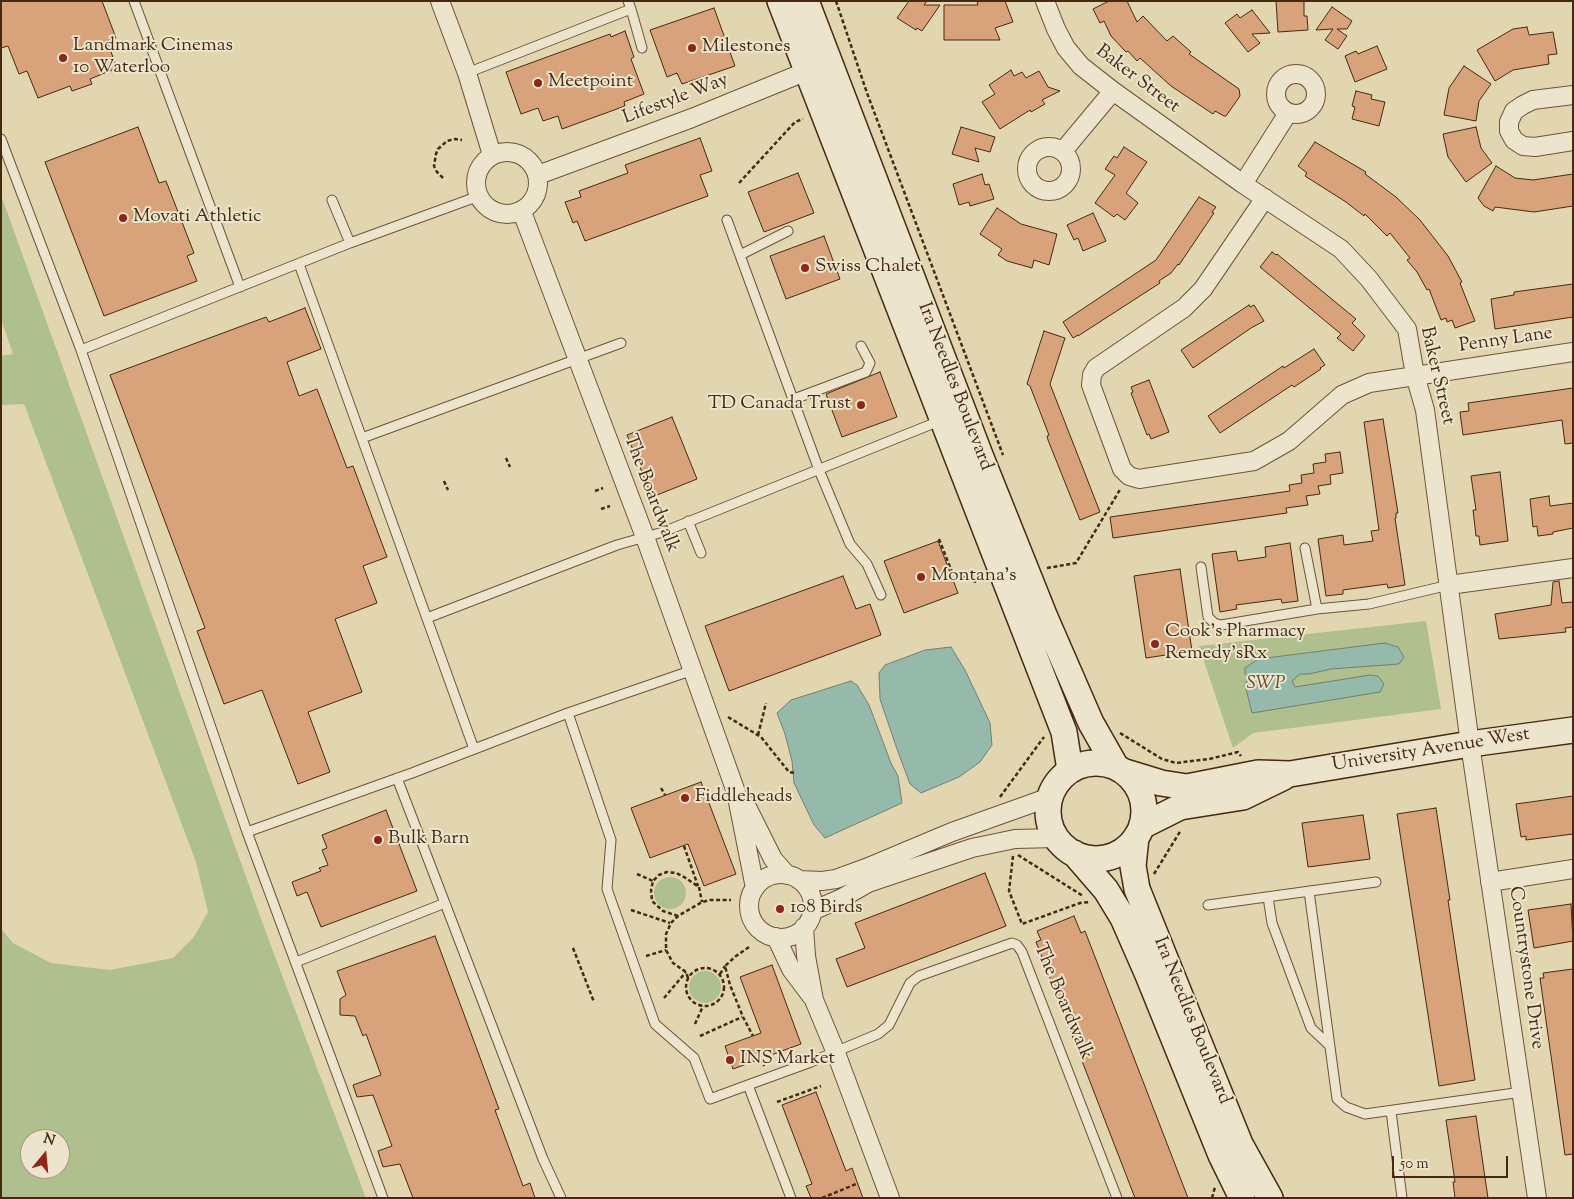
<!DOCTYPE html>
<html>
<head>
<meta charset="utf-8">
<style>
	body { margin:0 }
	#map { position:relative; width:1574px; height:1199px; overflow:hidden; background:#e2d6b0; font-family:"Sorts Mill Goudy",serif }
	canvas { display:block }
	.frame { position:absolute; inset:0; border:2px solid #462911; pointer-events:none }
	.north { position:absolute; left:20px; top:1129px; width:50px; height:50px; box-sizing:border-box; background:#ece4cc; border:1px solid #aa9981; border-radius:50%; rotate:17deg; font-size:14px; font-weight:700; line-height:20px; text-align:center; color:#462911 }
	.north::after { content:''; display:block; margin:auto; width:18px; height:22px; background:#8f2418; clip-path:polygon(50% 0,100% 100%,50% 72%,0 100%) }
	.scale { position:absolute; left:1392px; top:1156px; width:116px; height:22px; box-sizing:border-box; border:2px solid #462911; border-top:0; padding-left:6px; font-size:15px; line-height:18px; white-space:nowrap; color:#462911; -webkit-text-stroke:4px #ece4cc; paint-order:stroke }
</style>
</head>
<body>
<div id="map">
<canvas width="1574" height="1199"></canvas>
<div class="frame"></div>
<div class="north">N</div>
<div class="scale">50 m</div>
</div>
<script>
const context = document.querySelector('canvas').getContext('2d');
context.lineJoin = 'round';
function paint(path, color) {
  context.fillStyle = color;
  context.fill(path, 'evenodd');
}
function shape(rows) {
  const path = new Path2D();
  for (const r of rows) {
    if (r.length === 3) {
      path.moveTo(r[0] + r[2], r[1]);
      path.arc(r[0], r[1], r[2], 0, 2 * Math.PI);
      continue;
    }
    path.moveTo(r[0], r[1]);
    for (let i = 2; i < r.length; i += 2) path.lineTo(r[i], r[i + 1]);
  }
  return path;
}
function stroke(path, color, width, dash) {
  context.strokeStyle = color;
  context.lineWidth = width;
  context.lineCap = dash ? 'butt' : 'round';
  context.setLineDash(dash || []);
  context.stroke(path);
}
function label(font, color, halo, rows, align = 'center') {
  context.font = font + ' "Sorts Mill Goudy",serif';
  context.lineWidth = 4;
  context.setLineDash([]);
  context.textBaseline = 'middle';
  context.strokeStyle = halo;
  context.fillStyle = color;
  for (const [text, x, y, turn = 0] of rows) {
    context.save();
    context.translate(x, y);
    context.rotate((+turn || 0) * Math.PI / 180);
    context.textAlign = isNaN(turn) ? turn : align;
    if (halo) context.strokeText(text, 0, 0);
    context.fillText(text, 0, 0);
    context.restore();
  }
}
const green = shape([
	[1,195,268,938,366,1198,1,1198,1,929,13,943,51,963,110,970,173,958,194,937,208,912,196,862,24,404,1,405,1,356,13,354,1,319],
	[30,1139,60,1139,60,1169,30,1169],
	[1426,621,1441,709,1253,733,1233,748,1199,646],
	[670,893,16],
	[705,987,16]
]);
const water = shape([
	[1385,643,1398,647,1404,657,1399,664,1331,669,1309,674,1300,674,1292,681,1295,687,1370,675,1378,676,1384,684,1380,692,1252,713,1245,685,1248,678,1245,673,1245,668,1258,659,1385,643],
	[951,647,965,670,990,723,992,745,980,762,959,777,921,793,910,784,897,749,880,699,879,673,885,665,925,650,951,647],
	[851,681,857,685,869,705,891,763,898,776,902,803,825,838,814,825,794,783,792,761,785,734,777,713,791,700,851,681]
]);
const building = shape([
	[1,1,102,1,116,38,107,41,117,68,90,79,92,84,72,91,70,86,38,98,27,71,19,74,8,46,1,48,1,1],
	[909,1,927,1,924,5,940,5,922,31,917,28,916,30,897,18,909,1],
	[977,1,1005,1,1013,22,995,28,1000,40,944,40,944,5,978,5,977,1],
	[1109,1,1127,1,1137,22,1143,16,1167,41,1173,36,1191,52,1189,54,1239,89,1240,96,1226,116,1224,116,1215,111,1213,114,1171,86,1140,58,1137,61,1128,51,1126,52,1111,36,1104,21,1100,23,1093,9,1109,1],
	[1276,1,1304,1,1304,16,1307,16,1308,30,1278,32,1276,1],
	[1332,7,1352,21,1347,29,1337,29,1347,36,1338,49,1325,40,1333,29,1316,30,1332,7],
	[714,8,735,66,682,84,677,73,667,77,650,30,714,8],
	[1252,10,1270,33,1252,34,1260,43,1248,52,1225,23,1237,14,1240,18,1252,10],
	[1527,27,1529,35,1553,32,1557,54,1548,55,1549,64,1513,70,1495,81,1477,50,1513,29,1527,27],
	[625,31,634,57,631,59,644,94,624,102,625,106,562,129,558,116,543,121,538,108,521,114,506,72,610,34,611,37,625,31],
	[1377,46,1387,69,1355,82,1345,56,1356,51,1358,54,1377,46],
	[1464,66,1491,84,1479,101,1476,121,1444,115,1449,88,1464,66],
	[1011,70,1014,76,1022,72,1026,78,1039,71,1048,87,1060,91,1042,100,1045,104,1031,112,1030,110,1000,129,982,102,995,94,989,85,1011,70],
	[1356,91,1372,95,1371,99,1385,102,1379,126,1352,119,1355,107,1352,106,1356,91],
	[138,127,159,183,166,181,194,253,187,256,197,281,104,316,45,162,138,127],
	[961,127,995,137,990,152,975,148,979,162,952,154,961,127],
	[1476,127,1481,148,1492,163,1466,182,1448,157,1443,134,1476,127],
	[700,138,712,171,700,175,708,196,585,241,577,221,573,223,565,202,581,197,579,191,628,173,625,165,700,138],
	[1315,142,1366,172,1365,174,1396,197,1420,220,1448,256,1462,282,1460,283,1475,321,1455,328,1452,320,1447,322,1446,318,1441,320,1429,289,1427,290,1417,272,1407,260,1410,258,1390,233,1387,236,1365,214,1364,216,1346,202,1305,176,1307,173,1298,166,1315,142],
	[1124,147,1147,162,1126,193,1138,203,1125,220,1117,214,1114,217,1095,203,1115,175,1105,169,1114,156,1117,158,1124,147],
	[1496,166,1515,178,1533,180,1573,174,1573,206,1534,212,1495,207,1493,211,1484,206,1478,198,1496,166],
	[798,173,814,213,764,232,748,192,798,173],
	[982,174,985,185,989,184,994,199,970,206,969,202,959,205,953,184,982,174],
	[1199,197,1216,207,1212,212,1214,213,1179,265,1178,264,1171,273,1159,281,1160,283,1078,336,1078,335,1073,338,1063,322,1156,260,1199,197],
	[997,208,1021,224,1057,234,1049,265,1034,260,1032,268,1007,261,998,255,1002,249,980,234,997,208],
	[1093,213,1106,241,1083,251,1078,238,1074,240,1067,225,1093,213],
	[824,236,840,279,786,299,770,256,824,236],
	[1272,252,1276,255,1277,254,1356,319,1352,323,1365,336,1353,351,1337,338,1341,334,1260,267,1272,252],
	[1573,284,1573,317,1495,329,1491,299,1514,295,1514,292,1573,284],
	[1249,305,1250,307,1254,305,1264,321,1251,328,1193,368,1181,350,1249,305],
	[305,308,321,349,287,362,299,396,317,389,347,468,353,466,387,557,363,566,377,603,335,619,362,692,308,712,330,772,298,784,262,690,224,704,197,631,205,628,110,375,266,317,269,322,305,308],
	[1044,331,1065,338,1050,384,1100,512,1080,520,1048,440,1047,436,1049,435,1030,386,1027,384,1044,331],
	[1314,349,1325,365,1320,368,1321,369,1294,387,1292,385,1220,433,1208,416,1283,366,1284,368,1314,349],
	[880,372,897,417,842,437,826,394,880,372],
	[1149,380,1169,432,1151,439,1149,434,1147,435,1131,393,1133,392,1131,387,1149,380],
	[1573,388,1573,443,1565,444,1562,420,1463,435,1460,412,1469,411,1468,403,1573,388],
	[672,417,697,479,652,497,627,435,672,417],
	[1383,419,1398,513,1396,513,1396,518,1395,518,1405,585,1388,588,1387,584,1343,590,1343,594,1326,596,1318,539,1343,535,1344,545,1373,541,1371,531,1379,530,1364,422,1383,419],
	[1340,452,1343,473,1330,475,1331,484,1318,486,1320,494,1306,496,1308,505,1286,508,1287,513,1113,538,1110,517,1290,491,1289,485,1302,483,1301,475,1314,473,1313,464,1326,462,1325,454,1340,452],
	[1500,472,1508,541,1480,545,1479,536,1476,536,1473,510,1476,510,1471,476,1500,472],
	[1549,496,1550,506,1573,503,1573,528,1553,532,1553,534,1538,536,1537,526,1533,527,1530,499,1549,496],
	[938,541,958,593,904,613,884,561,938,541],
	[1290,543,1298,601,1282,603,1281,599,1236,605,1237,609,1220,612,1212,554,1236,551,1238,561,1266,557,1265,547,1290,543],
	[1180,569,1192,651,1146,658,1134,576,1180,569],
	[843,576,856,609,870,604,881,635,729,691,705,626,843,576],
	[1559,581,1562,603,1573,602,1573,627,1565,628,1566,632,1499,639,1495,614,1551,605,1553,582,1559,581],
	[701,782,736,874,704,886,688,844,650,858,631,808,701,782],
	[1573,796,1573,834,1526,840,1526,836,1521,837,1516,804,1573,796],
	[1436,808,1450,900,1448,900,1475,1080,1439,1086,1397,814,1436,808],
	[386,810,417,891,321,927,307,892,297,896,292,882,321,871,319,868,328,865,322,850,327,848,322,835,386,810],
	[1363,815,1370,859,1308,867,1302,823,1363,815],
	[985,873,1006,926,847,987,836,959,865,948,855,923,985,873],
	[1571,904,1573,941,1534,948,1528,910,1571,904],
	[1074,916,1081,933,1085,931,1188,1198,1135,1198,1036,942,1041,940,1037,931,1074,916],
	[435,936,499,1109,495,1110,523,1186,530,1183,535,1198,413,1198,400,1164,383,1167,378,1151,392,1146,373,1095,357,1097,353,1085,381,1075,366,1034,363,1036,355,1016,340,1015,340,999,346,995,337,971,435,936],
	[772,965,801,1044,733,1069,725,1046,761,1033,740,977,772,965],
	[1573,969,1573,1154,1565,1155,1540,978,1544,978,1543,973,1573,969],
	[816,1092,846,1171,852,1168,863,1198,811,1198,806,1186,812,1184,782,1105,816,1092],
	[1476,1116,1488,1198,1455,1198,1453,1182,1455,1182,1446,1120,1476,1116]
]);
const path = shape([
	[836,1,867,93,1003,455],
	[443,178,437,172,434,166,436,154,438,149,447,141,455,139,462,140],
	[739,183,795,122,803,119],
	[506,458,510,467],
	[444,481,448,490],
	[595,491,603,488],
	[601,509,610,506],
	[939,539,952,572,976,582],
	[1047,568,1076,563,1121,488],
	[728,717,761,737,789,772,796,773],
	[1120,733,1162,759,1176,763,1209,759,1238,752,1241,756],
	[758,735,766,703],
	[661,788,665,795],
	[1000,797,1044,737],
	[684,846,698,886],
	[1018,855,1083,896],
	[1013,856,1009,891,1022,924,1080,903,1090,902],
	[637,874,653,881],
	[1154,874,1181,830],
	[631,910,670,923],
	[678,916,663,911,652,901,651,890,653,881,659,875,667,872,676,873,684,877,699,887,702,902],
	[749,947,736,956,725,966,730,985,743,1017,753,1036],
	[573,948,594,1002],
	[646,956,666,950],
	[705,987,19],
	[720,974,725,966],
	[688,978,686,972,673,963,666,950,666,934,671,923,678,916,702,902,710,900,731,900],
	[664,998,686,972],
	[695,1024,703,1006],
	[700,1036,742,1017],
	[761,1059,764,1066],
	[777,1102,821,1086],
	[822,1198,856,1184],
	[1212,1198,1215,1187]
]);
const service = shape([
	[134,1,240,287],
	[631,9,642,48],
	[467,73,631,9,628,1],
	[1,139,81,350,350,243,479,196],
	[332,200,350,243],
	[727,220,819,470,850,544,867,564,881,595],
	[740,255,788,231],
	[299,264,474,749],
	[81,350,247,832,383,1198],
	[794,399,866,372,870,363,861,346],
	[362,438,621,343],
	[688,521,701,553],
	[1305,548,1317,609],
	[1201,567,1208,617,1214,623,1221,625,1317,609,1369,604,1449,585],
	[427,618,617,545,663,532,942,420],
	[568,713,611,840,607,889,655,1024,694,1058,710,1099,748,1085],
	[397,778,543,1159,561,1198],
	[247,832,412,773,568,713,693,670],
	[1309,891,1337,1099,1346,1107,1365,1114,1522,1092],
	[1268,897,1272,923,1311,1028,1330,1046],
	[1208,905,1376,882],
	[296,962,445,903],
	[1391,1111,1402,1198],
	[791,1198,748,1085,811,1062,878,1034,889,1025,910,983,919,976,1012,943,1017,945,1022,952,1117,1198]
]);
const minor = shape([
	[440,1,467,73,492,155],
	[1045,1,1056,29,1066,48,1081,66,1113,91,1243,184,1341,249,1369,279,1407,329,1415,375,1425,410,1470,744,1537,1198],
	[1296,94,20],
	[1573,95,1533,100,1523,105,1514,111,1509,122,1509,131,1514,140,1523,146,1535,147,1573,141],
	[1049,169,22],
	[1063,151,1113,91],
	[507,183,31],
	[538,175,692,118,817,67],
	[1243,184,1288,113],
	[1265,198,1203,289,1184,308,1096,368,1092,375,1091,385,1122,469,1129,476,1139,479,1254,461,1289,441,1342,395,1369,383,1573,352],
	[522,212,645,537,736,792,755,888],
	[1449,585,1573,568],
	[742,800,748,809,773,859,787,875],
	[781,906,32],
	[799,880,822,881,836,879,866,868,952,832,1050,797],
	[1490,882,1573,869],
	[812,911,842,898,868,883,972,848,1015,839,1057,838],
	[804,927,806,956,814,1000,836,1053,890,1198],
	[776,937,791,969,812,997]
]);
const secondary = shape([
	[780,1,1064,732,1070,770],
	[806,1,980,455,1044,615,1091,723,1116,767],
	[1096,811,48],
	[1125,772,1161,783,1187,787,1258,773,1290,774,1470,744,1573,730],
	[1142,826,1180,807,1243,797,1284,777],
	[1136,837,1133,866,1137,889,1240,1144,1270,1198],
	[1074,853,1106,890,1123,918,1148,975,1221,1155,1242,1198]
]);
const markers = [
	[692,48,5,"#8f2418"],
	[63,58,5,"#8f2418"],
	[538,83,5,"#8f2418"],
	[123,218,5,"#8f2418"],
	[805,268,5,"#8f2418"],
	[861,405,5,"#8f2418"],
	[921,577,5,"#8f2418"],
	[1155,644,5,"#8f2418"],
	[685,798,5,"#8f2418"],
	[378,840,5,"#8f2418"],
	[780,909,5,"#8f2418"],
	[730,1060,5,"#8f2418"]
];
const poiNames = [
	["Landmark Cinemas",73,47],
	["10 Waterloo",73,69],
	["Milestones",702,48],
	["Meetpoint",548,83],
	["Movati Athletic",133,218],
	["Swiss Chalet",815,268],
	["TD Canada Trust",851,405,"right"],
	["Montana's",931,577],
	["Cook's Pharmacy",1165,633],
	["Remedy'sRx",1165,655],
	["Fiddleheads",695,798],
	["Bulk Barn",388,840],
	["108 Birds",790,909],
	["INS Market",740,1060]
];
const streetNames = [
	["Baker Street",1137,80,37],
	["Lifestyle Way",676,100,-21],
	["Penny Lane",1506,341,-8],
	["Baker Street",1436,376,77],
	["Ira Needles Boulevard",954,387,69],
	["The Boardwalk",650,494,69],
	["University Avenue West",1431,751,-9],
	["Countrystone Drive",1525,968,82],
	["The Boardwalk",1062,1002,67],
	["Ira Needles Boulevard",1191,1021,68]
];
const parkNames = [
	["SWP",1266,685]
];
paint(green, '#afbf8e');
paint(water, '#95b9aa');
stroke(water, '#757f6d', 1);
paint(building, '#d8a37a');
stroke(building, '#462911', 1);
stroke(service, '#6d5439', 11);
stroke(minor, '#6d5439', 20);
stroke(secondary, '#462911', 28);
stroke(path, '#462911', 2.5, [4, 2.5]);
stroke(service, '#ece4cc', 9);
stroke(minor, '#ece4cc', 18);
stroke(secondary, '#ece4cc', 25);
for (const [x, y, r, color] of markers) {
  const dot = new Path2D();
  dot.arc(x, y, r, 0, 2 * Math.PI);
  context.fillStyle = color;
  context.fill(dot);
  stroke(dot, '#ece4cc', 2);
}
label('19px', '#462911', '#ece4cc', poiNames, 'left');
label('19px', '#462911', '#ece4cc', streetNames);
label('italic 19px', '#5b472a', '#ece4cc', parkNames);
</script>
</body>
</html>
